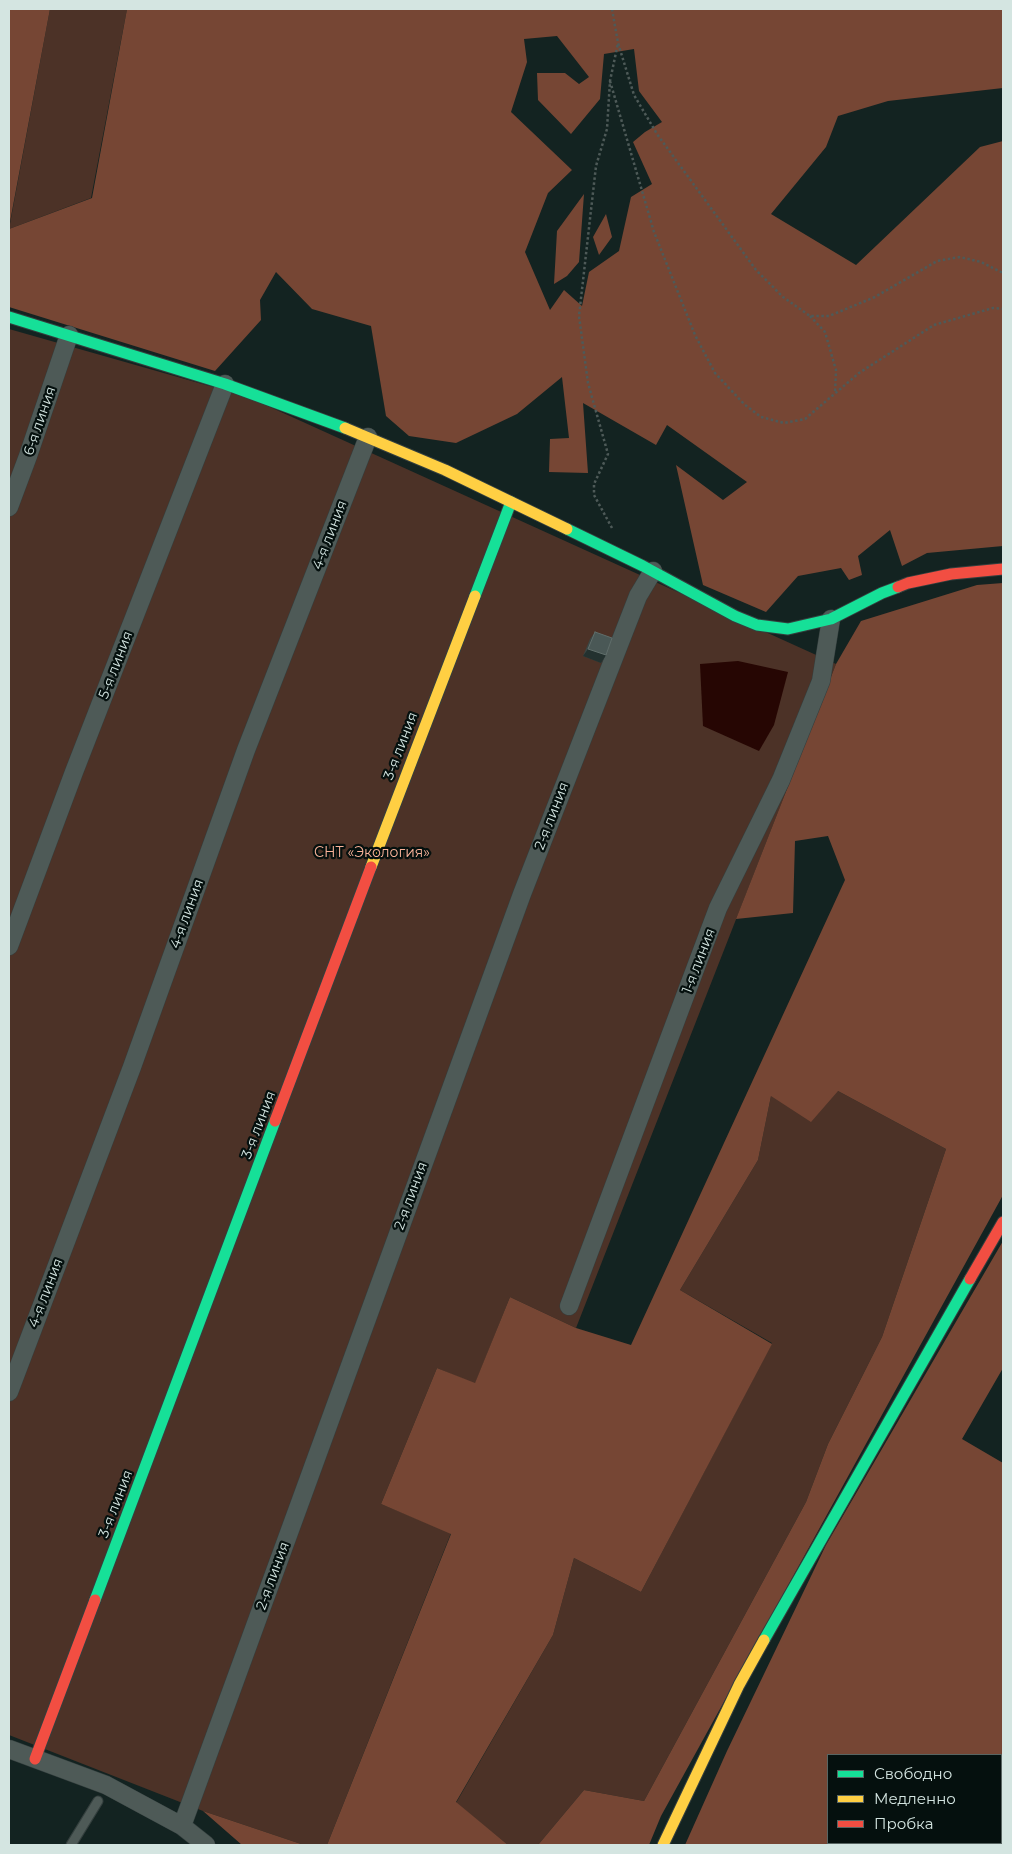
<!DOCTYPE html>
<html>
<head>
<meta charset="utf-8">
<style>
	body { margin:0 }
	#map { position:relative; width:1012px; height:1854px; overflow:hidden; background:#132321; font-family:Montserrat,sans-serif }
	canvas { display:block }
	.frame { position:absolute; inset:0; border:10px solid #d4e5e1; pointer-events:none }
	.legend { position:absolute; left:827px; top:1754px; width:175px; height:90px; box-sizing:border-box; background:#05100e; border:1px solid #586562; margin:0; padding:6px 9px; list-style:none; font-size:15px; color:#d4e5e1 }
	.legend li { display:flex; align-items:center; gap:10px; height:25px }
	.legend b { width:25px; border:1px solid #586562 }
</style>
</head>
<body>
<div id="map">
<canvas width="1012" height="1854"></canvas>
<div class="frame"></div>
<ul class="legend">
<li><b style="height:6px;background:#16e098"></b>Свободно</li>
<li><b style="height:6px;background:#ffcf43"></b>Медленно</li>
<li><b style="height:6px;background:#f24e42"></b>Пробка</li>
</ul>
</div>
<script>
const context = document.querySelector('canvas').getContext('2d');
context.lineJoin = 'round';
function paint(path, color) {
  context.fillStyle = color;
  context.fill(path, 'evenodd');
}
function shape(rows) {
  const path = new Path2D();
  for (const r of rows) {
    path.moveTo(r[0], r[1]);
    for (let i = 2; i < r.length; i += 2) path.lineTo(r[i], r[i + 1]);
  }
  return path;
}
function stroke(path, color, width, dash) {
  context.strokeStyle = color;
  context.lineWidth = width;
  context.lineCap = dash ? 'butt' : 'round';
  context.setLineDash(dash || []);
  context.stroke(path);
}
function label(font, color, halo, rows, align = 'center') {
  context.font = font + ' Montserrat,sans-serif';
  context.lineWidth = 4.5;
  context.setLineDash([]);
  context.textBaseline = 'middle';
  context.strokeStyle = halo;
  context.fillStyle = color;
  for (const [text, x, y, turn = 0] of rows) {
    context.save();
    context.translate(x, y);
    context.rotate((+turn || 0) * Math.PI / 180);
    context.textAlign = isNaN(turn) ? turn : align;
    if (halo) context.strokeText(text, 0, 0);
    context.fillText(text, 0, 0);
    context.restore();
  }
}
const green = shape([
	[50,9,127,9,91,198,9,229],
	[9,329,248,397,836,664,576,1328,510,1297,475,1384,437,1368,381,1504,451,1533,327,1845,304,1845,203,1811,9,1735],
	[838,1091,946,1149,882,1337,828,1444,806,1502,644,1801,584,1790,538,1845,508,1845,456,1803,553,1635,574,1558,641,1592,772,1343,680,1290,758,1160,771,1096]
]);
const forest = shape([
	[9,9,50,9,9,227],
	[127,9,1003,9,1003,88,888,101,838,116,826,147,771,214,856,265,980,147,1003,141,1003,546,927,553,902,566,890,530,858,556,862,575,849,580,841,568,798,576,766,612,703,585,676,465,723,500,747,482,667,425,656,445,583,403,588,473,549,472,550,439,569,438,562,377,517,414,456,443,409,436,386,416,371,326,312,309,276,272,260,300,261,320,215,371,9,307,9,229,92,198],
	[557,36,589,77,579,84,565,73,537,73,538,100,571,134,600,99,604,54,634,49,639,91,662,122,645,132,633,142,652,184,631,197,619,251,589,272,582,306,564,290,550,310,525,252,548,193,572,170,511,112,527,62,524,39],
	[584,194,579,262,567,276,554,284,557,231],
	[606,214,612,237,599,255,593,237],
	[1003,583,1003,1195,661,1816,649,1845,538,1845,584,1790,644,1801,806,1502,828,1444,882,1337,946,1149,838,1091,811,1122,771,1096,758,1160,680,1290,772,1344,641,1592,574,1558,553,1635,456,1802,508,1845,327,1845,451,1534,381,1504,437,1368,475,1383,510,1297,576,1328,631,1345,845,880,828,836,795,841,793,913,736,919,836,664,861,621,977,585],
	[1003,1241,1003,1368,962,1439,1003,1463,1003,1845,685,1845,727,1751,826,1545],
	[828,1755,1001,1755,1001,1843,828,1843],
	[203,1811,304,1845,242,1845]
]);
const water = shape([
	[738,661,788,672,774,725,759,751,703,726,700,664]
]);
const path = shape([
	[612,9,618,43,634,95,657,134,756,270,783,297,810,316,829,316,875,297,937,261,960,257,981,262,1003,273],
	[610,81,654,232,695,335,715,373,744,404,761,417,784,423,805,419,859,373,934,325,993,308,1003,309],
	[810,316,825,332,836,370,835,393],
	[612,528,594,495,594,484,608,454,588,383,579,316,596,166,607,129,610,81,618,43]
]);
const lane = shape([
	[71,1845,98,1801]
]);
const street = shape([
	[9,507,28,456,69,335],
	[9,946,74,772,225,384],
	[569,1306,718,908,781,780,821,681,831,619],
	[9,1392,132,1067,246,750,368,437],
	[9,1749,106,1785,182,1826,206,1845],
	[182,1826,522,894,638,596,653,571]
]);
const fast = shape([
	[9,317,225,384,345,428],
	[567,529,643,566,735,616,757,625,788,629,831,619,882,593,898,587],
	[475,596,511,502],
	[95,1600,275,1121],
	[764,1640,970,1279]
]);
const slow = shape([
	[345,428,445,470,567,529],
	[371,867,475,596],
	[663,1845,739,1685,764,1640]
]);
const jam = shape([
	[898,587,908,583,951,574,1003,569],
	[275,1121,371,867],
	[970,1279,1003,1222],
	[35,1759,95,1600]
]);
const wall = shape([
	[595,632,606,655,601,663,583,656,590,639]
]);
const shadedWall = shape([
	[588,649,606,655,601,663,583,656]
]);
const building = shape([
	[595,632,612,638,606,655,588,649,595,632]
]);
const streetNames = [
	["6-я линия",40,421,-71],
	["4-я линия",330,535,-69],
	["5-я линия",116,665,-69],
	["3-я линия",401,746,-69],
	["2-я линия",552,816,-69],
	["4-я линия",187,914,-70],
	["1-я линия",699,961,-69],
	["3-я линия",259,1125,-69],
	["2-я линия",411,1196,-70],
	["4-я линия",46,1293,-69],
	["3-я линия",116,1504,-69],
	["2-я линия",273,1576,-70]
];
const parkNames = [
	["СНТ «Экология»",372,853]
];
paint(green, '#4c3227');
paint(forest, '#764634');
paint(water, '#260603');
stroke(lane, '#343f3e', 11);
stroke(street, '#343f3e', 19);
stroke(fast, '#343f3e', 13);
stroke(slow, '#343f3e', 13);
stroke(jam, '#343f3e', 13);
stroke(path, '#4e5a58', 2.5, [2.5, 2.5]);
stroke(lane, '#4e5a57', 9);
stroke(street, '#4e5a57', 18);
stroke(fast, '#16e098', 11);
stroke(slow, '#ffcf43', 11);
stroke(jam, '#f24e42', 11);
paint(wall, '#3a4745');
paint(shadedWall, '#23312f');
paint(building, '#4a5856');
stroke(building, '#606e6b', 1);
label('14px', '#d4e5e1', '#05100e', streetNames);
label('14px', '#fbb39a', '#05100e', parkNames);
</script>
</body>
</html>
